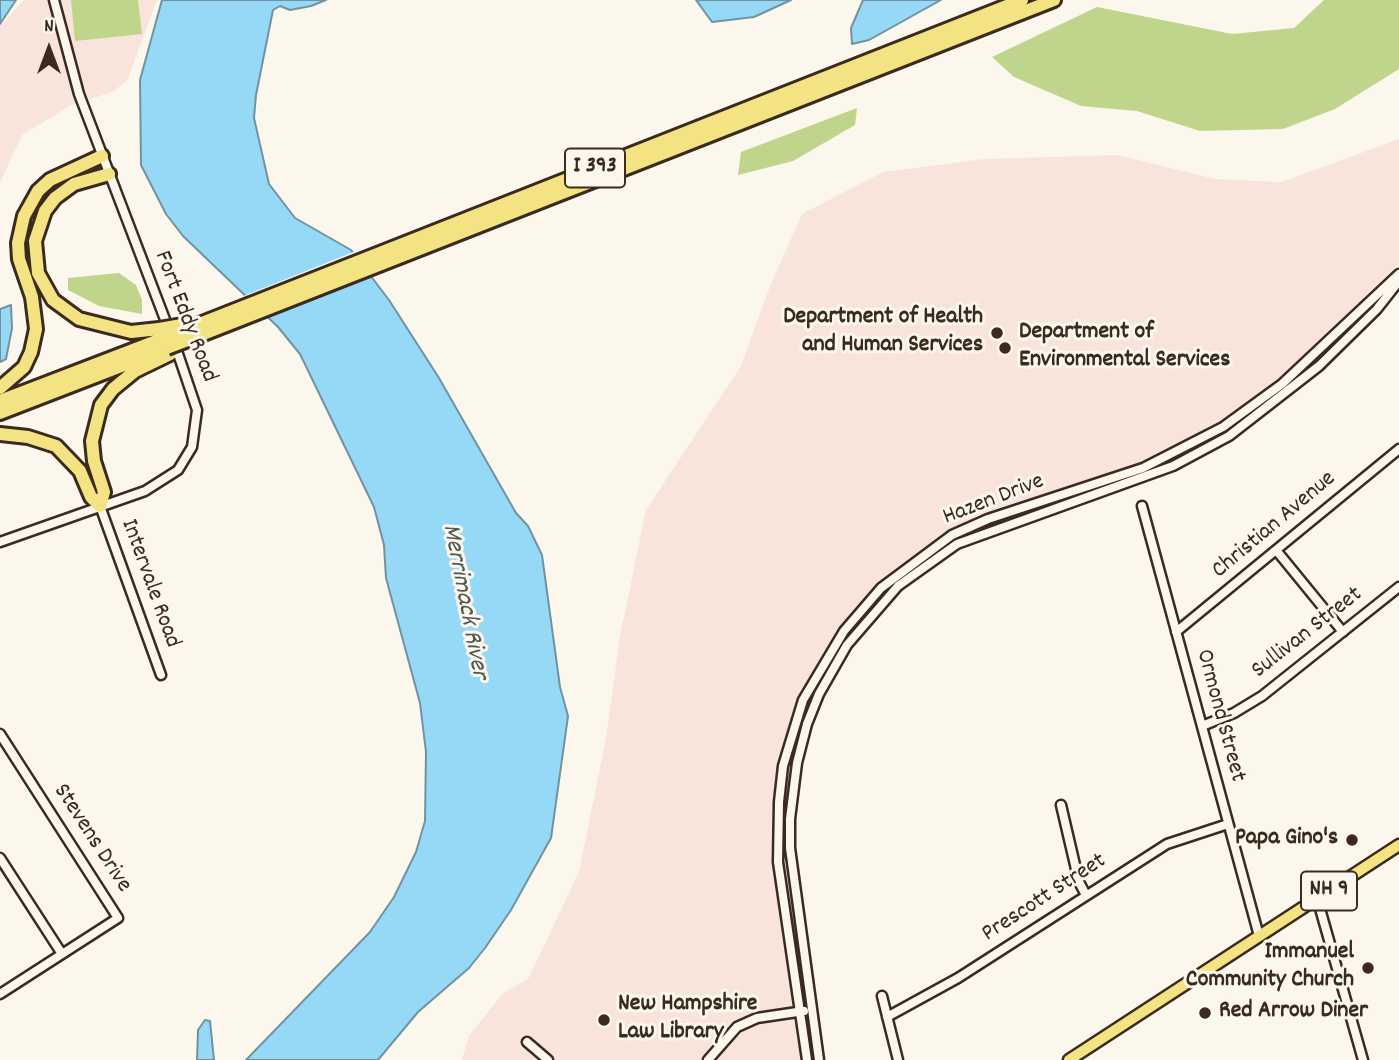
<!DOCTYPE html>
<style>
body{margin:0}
#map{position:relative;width:1399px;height:1060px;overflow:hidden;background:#fbf7ec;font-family:Dekko,sans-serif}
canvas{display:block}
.north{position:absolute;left:14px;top:14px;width:70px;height:70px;-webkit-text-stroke:5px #fbf7ec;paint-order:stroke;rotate:0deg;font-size:19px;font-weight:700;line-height:28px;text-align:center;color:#3b2a1e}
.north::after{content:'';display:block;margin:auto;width:24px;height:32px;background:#3b2a1e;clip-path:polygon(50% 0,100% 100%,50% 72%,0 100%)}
</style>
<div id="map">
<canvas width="1399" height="1060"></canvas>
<div class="north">N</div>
</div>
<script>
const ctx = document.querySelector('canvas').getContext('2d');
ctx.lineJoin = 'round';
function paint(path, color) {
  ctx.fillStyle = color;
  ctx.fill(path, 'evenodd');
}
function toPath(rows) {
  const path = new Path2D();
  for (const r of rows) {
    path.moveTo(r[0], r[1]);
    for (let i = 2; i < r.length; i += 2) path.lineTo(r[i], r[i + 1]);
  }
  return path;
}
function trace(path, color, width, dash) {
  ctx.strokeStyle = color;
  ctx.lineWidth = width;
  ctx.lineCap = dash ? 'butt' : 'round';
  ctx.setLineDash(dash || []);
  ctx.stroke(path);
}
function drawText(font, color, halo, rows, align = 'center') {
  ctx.font = font + ' Dekko,sans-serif';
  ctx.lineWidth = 6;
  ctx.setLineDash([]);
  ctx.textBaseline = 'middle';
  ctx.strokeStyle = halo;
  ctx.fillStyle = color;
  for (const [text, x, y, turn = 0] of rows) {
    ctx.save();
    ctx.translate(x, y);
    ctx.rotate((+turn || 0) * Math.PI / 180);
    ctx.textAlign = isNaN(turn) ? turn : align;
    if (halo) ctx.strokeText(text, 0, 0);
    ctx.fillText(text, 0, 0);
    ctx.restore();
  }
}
paint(toPath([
 [24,0,157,0,127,81,112,92,70,106,22,135,0,183,0,26],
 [1399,139,1399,265,1279,382,1236,414,1208,427,1197,438,1143,464,964,524,891,573,853,611,831,641,792,716,778,766,772,809,774,869,801,1060,462,1060,469,1036,503,993,528,979,579,872,606,738,620,636,646,510,741,366,770,286,802,214,883,172,984,159,1117,155,1215,179,1282,182]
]), '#f9e4dc');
paint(toPath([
 [71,0,138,0,142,34,75,41],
 [1324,0,1399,0,1399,69,1335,109,1283,129,1200,131,1137,111,1081,106,1014,77,992,57,1097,7,1232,34,1294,28],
 [857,108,855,125,793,161,738,175,741,152],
 [119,273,136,285,142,300,142,314,99,306,68,290,68,278]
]), '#bed58b');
const water = toPath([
 [0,0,16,0,0,24,0,0],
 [162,0,326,0,311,6,290,10,280,6,273,10,256,95,254,118,269,184,295,218,351,250,389,300,439,378,516,513,528,526,542,555,560,687,568,716,551,838,511,910,485,948,469,968,418,1012,378,1060,246,1060,370,932,394,897,416,852,425,821,426,752,420,703,386,578,384,545,374,507,300,354,278,327,183,236,166,214,141,165,140,80,162,0],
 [696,0,791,0,754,17,712,22,696,0],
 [863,0,941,0,869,40,852,44,851,28,863,0],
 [11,305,12,328,6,359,0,362,0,309,11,305],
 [205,1020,210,1021,214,1060,197,1060,198,1030,205,1020]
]);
paint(water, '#95d9f7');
trace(water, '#7193a0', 2);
paint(toPath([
 [356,251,375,275,264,319,241,297]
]), '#fbf7ec');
const minor = toPath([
 [54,0,79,94,169,330],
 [100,506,161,675],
 [1142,506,1259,936],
 [0,542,145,491,178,470,192,447,197,410,174,342],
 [1276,550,1343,632],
 [1176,632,1399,449],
 [1202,726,1234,713,1262,696,1399,587],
 [0,734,118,918,0,994],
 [1061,805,1079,882,1086,895],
 [0,858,62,954],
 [1317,898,1363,1060],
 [882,996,898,1060],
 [887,1017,958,978,1167,844,1228,824],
 [527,1042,548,1060],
 [708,1060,737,1027,757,1018,804,1011],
 [807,1060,778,862,779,802,783,766,803,700,844,631,881,588,952,535,988,519,1143,468,1223,427,1282,384,1399,274],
 [819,1060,790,848,790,819,797,763,807,724,819,694,847,645,898,586,957,544,1173,466,1229,436,1319,366,1377,309,1399,281]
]);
const major = toPath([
 [1069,1060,1399,845]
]);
const highway = toPath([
 [109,174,74,184,55,198,45,211,35,241,38,273,53,300,79,319,131,332,159,329],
 [184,330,1022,0],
 [188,340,1054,0],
 [0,388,24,367,31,352,36,329,32,297,19,259,18,243,24,216,38,191,50,180,102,156],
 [0,401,164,338],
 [0,413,163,350],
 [0,434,28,437,56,446,80,471,91,497,100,506,104,492,94,461,92,441,101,405,113,389,135,371,170,354]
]);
trace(minor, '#3b2a1e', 13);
trace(major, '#3b2a1e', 15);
trace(highway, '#3b2a1e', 18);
trace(minor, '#fbf7ec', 8);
trace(major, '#f4e382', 10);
trace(highway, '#f4e382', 12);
const highwayBridge = toPath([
 [159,329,182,325],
 [164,338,183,330],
 [167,348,188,340]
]);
trace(highwayBridge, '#3b2a1e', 18, []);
trace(highwayBridge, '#f4e382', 12);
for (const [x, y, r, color] of [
 [997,333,7,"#3b2a1e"],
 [1005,348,7,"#3b2a1e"],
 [1352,840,7,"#3b2a1e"],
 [1368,968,7,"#3b2a1e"],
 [1205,1013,7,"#3b2a1e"],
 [604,1020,7,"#3b2a1e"]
]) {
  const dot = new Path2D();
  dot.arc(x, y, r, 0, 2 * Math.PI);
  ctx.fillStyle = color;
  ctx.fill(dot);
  trace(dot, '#fbf7ec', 2.5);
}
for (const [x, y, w] of [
 [595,168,60],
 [1329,891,56]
]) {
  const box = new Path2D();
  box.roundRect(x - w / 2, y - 19.5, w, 39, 5);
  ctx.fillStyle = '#fbf7ec';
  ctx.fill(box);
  trace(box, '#3b2a1e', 2);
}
drawText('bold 23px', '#3b2a1e', null, [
 ["I 393",595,168],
 ["NH 9",1329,891]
]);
drawText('24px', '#3b2a1e', '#fbf7ec', [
 ["Fort Eddy Road",184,317,69],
 ["Hazen Drive",994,501,-21],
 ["Christian Avenue",1275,526,-40],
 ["Intervale Road",149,584,70],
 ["Sullivan Street",1308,634,-38],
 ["Ormond Street",1219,716,75],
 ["Stevens Drive",91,839,57],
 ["Prescott Street",1045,899,-33]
]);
drawText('bold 24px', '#3b2a1e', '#fbf7ec', [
 ["Department of Health",983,319],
 ["and Human Services",983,347],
 ["Department of",1019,334,"left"],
 ["Environmental Services",1019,362,"left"],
 ["Papa Gino's",1338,840],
 ["Immanuel",1354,954],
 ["Community Church",1354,982],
 ["New Hampshire",618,1006,"left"],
 ["Law Library",618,1034,"left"],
 ["Red Arrow Diner",1219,1013,"left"]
], 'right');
drawText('italic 26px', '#525654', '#fbf7ec', [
 ["Merrimack River",463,602,79]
]);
</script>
